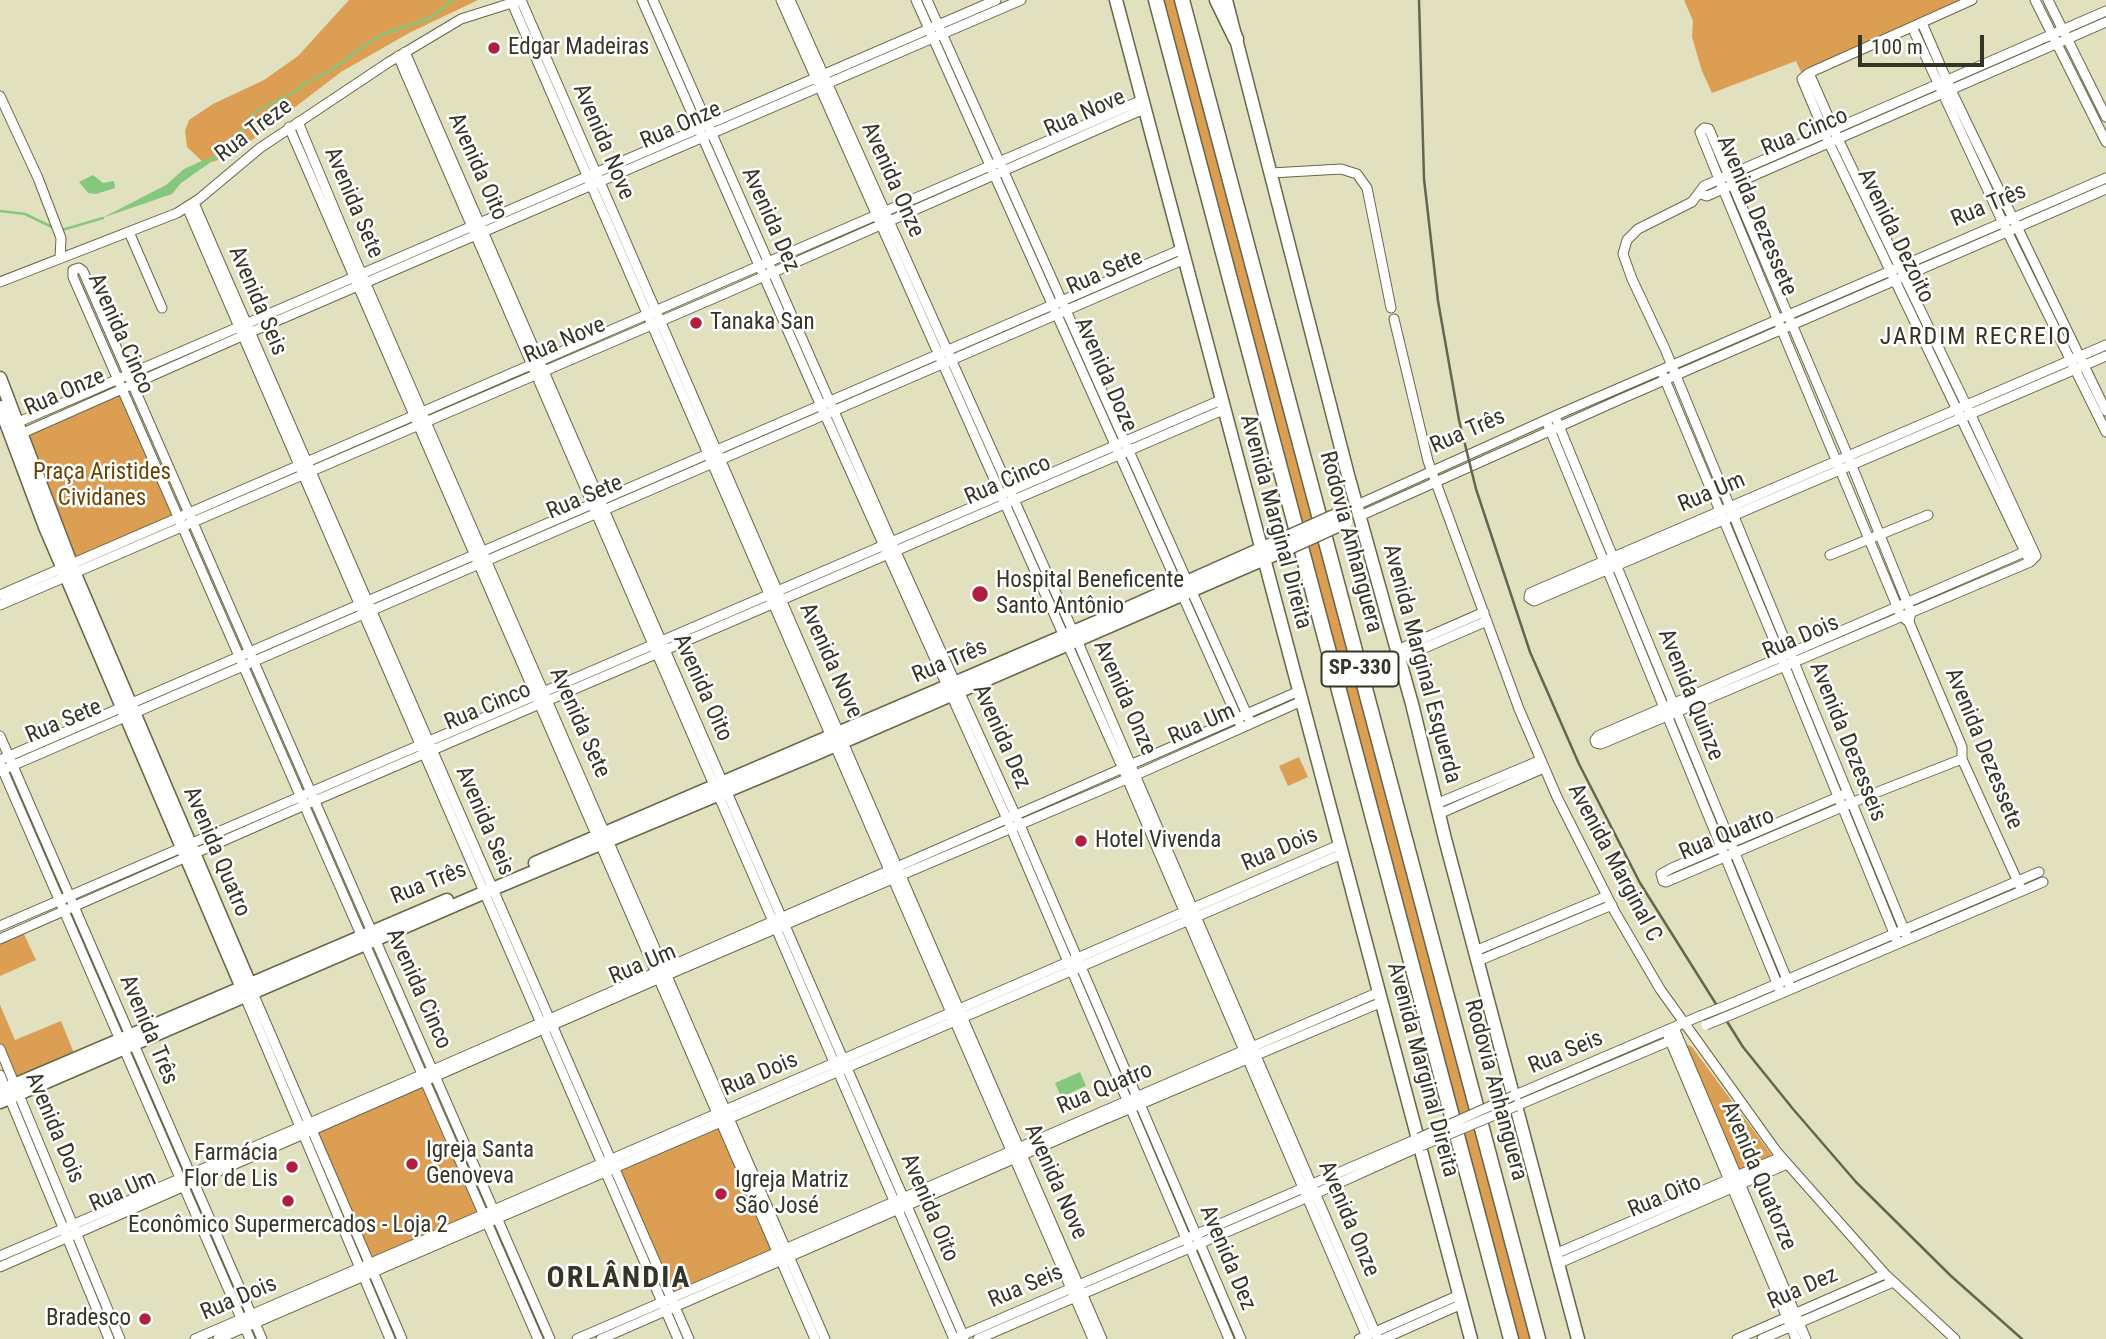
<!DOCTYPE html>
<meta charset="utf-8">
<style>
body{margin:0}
#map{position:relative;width:2106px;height:1339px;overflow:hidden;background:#e2e1bf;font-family:"Roboto Condensed",sans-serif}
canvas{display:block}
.scale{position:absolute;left:1858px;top:35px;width:126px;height:32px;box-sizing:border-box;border:4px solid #353527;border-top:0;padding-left:9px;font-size:21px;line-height:24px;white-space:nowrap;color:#353527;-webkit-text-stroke:5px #fff;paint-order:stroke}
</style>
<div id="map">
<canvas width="2106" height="1339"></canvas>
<div class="scale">100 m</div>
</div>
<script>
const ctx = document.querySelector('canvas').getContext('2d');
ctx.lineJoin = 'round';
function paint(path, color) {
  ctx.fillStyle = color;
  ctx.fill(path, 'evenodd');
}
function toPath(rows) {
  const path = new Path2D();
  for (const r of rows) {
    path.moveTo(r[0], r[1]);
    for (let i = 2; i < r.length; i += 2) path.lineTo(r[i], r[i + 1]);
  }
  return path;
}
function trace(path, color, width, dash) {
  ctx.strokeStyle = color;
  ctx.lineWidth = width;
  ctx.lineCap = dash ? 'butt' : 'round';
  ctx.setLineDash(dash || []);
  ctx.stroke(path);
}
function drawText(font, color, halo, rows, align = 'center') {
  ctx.font = font + ' "Roboto Condensed",sans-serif';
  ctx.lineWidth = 5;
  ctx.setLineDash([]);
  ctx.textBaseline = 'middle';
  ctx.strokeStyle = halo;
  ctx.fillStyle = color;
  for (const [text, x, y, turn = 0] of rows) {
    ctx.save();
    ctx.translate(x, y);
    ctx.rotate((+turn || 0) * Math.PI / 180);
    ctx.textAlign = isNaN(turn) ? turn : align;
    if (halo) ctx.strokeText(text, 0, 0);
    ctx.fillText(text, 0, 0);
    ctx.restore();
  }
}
paint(toPath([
 [349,0,478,0,409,33,341,72,231,156,205,164,187,147,185,131,189,120,213,104,264,80,298,56],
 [1161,0,1177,0,1533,1339,1517,1339],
 [1684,0,1972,0,1803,76,1796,61,1712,93,1702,71,1692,37,1693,21],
 [123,388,179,519,71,565,21,434],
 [1299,757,1308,777,1288,786,1279,766],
 [22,930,36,960,0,976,0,939],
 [0,1005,15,1040,61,1021,76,1058,14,1085,0,1049],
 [1689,1045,1692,1047,1773,1157,1738,1172,1686,1046],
 [426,1082,484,1214,370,1263,313,1130],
 [721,1122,777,1251,671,1298,615,1168]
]), '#dc9e53');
paint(toPath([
 [236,139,218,157,181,183,172,194,102,218,166,185,184,169,217,154],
 [93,175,103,183,114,181,115,188,96,194,88,193,79,182],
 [1080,1072,1086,1086,1061,1097,1055,1083]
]), '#85c77d');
trace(toPath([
 [235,141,254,113,260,109,295,92,302,85,331,70,371,41,386,33,430,18,453,0],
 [0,211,25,214,56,229],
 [62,230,103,218]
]), '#85c77d', 2.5);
const minor = toPath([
 [642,0,821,406,1007,819,1229,1339],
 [653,0,896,552,1020,825,1241,1339],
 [781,0,1123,769,1368,1339],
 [790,0,1077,640,1378,1339],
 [916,0,1240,724],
 [927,0,1249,719],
 [1972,0,1809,73,1802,79,1829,143,2030,562],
 [2035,0,2106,142],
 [2048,0,2106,117],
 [512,3,1093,1339],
 [1922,23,1951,90,2106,411],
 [1912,27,2003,223,2106,432],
 [405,52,964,1337],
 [398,56,954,1339,1419,1138],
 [0,96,38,178,61,238,60,258],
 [298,122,356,261,825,1339],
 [289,127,815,1339],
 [1271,173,1341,169,1357,174,1367,188,1391,308],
 [1700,194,1707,196,1723,189,2106,22],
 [194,203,689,1339],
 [187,207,678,1339],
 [129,232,162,308],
 [0,282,177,213,199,199,260,148,389,62,461,19,521,0,1102,1339],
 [1394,319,1428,461,1519,709,1557,797,1615,912,1660,989,1777,1152,1885,1274,1955,1339],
 [2106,345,1530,593,1529,598,1534,601,2106,356],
 [1663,375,1781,657,1898,943],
 [1557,421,1791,989],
 [14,424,996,0],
 [1548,425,1781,993],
 [16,436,242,336,1021,0],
 [1357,505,1559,414,2106,178],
 [1360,516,1621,399,2106,189],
 [1830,555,1928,515],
 [0,595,1142,100],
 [0,605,726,293,1144,109],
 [1909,622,1911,612,1848,456,1709,129,1704,128,1700,132,1723,189,1901,616,1909,622,1962,747,1962,759,2022,891],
 [1397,650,1484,612],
 [1399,659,1487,621],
 [0,736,262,1339],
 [1595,740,1596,743,1601,744,2030,562,2036,556,1971,415,1838,139,1809,73],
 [1595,740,1598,736,2029,550],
 [0,760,1182,249],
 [1,766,250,1339],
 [0,771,1185,259],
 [1843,795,1672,868,1661,874,1663,881,1666,882,1875,793,1962,759],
 [1436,804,1541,760],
 [1439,814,1544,768],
 [0,926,1221,400],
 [0,939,305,805,1223,410],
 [1908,939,1665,349,1632,279,1623,254,1627,240,1638,229,1692,202,1704,186,2106,11],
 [1475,951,1607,896],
 [1478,961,1612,905],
 [253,993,402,1339],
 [245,997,390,1339],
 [1730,1004,2039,872],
 [1735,1013,2043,882],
 [1674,1028,1806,1339],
 [1666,1031,1796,1339],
 [0,1049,120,1339],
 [0,1075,109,1339],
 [1513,1096,1700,1016],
 [1516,1106,1672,1040],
 [1555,1254,1781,1157],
 [0,1256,433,1070,1299,691],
 [1557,1264,1787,1164],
 [0,1267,658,979,1136,775,1302,701],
 [195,1339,1339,845],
 [218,1339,1342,854],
 [538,1339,73,277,73,270,75,269,79,268,83,271,550,1339],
 [577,1339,1379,992],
 [601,1339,1096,1123,1382,1002],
 [978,1339,1308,1197,1421,1146],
 [1359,1339,1459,1295],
 [1383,1339,1462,1304],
 [1737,1339,1885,1274],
 [1762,1339,1893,1282]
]);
const major = toPath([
 [1116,0,1471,1339],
 [1226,0,1348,475,1412,704,1445,839,1578,1339],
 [0,378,75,574,252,989],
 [0,407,45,527,245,995],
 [535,863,1101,620,1274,543],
 [0,1091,447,900],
 [0,1102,483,893,813,755,1278,553]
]);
const highway = toPath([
 [1156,0,1511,1339],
 [1182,0,1538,1339],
 [1217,0,1236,39]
]);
trace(minor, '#686649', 11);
trace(major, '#686649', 15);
trace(highway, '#686649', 17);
trace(minor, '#fff', 9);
trace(major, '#fff', 12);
trace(highway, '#fff', 14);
trace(toPath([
 [1419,0,1424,179,1438,301,1459,420,1476,489,1530,652,1579,764,1640,883,1743,1047,1793,1109,1856,1182,1951,1276,2022,1339]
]), '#656551', 2.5);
const minorBridge = toPath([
 [1700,1016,1730,1004],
 [1706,1025,1735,1013],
 [1419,1138,1513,1096],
 [1421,1146,1516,1106]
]);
const majorBridge = toPath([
 [1274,543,1343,512],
 [1278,553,1346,522]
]);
trace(minorBridge, '#686649', 11, []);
trace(majorBridge, '#686649', 15, []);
trace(minorBridge, '#fff', 9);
trace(majorBridge, '#fff', 12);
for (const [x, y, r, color] of [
 [494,48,7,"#b11e3f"],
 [696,323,7,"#b11e3f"],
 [980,594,9,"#b11e3f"],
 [1081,841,7,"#b11e3f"],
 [412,1164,7,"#b11e3f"],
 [292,1167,7,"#b11e3f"],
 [721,1194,7,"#b11e3f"],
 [288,1201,7,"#b11e3f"],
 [145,1319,7,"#b11e3f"]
]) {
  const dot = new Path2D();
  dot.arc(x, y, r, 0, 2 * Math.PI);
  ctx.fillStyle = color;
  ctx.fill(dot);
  trace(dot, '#fff', 2.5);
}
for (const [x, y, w] of [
 [1360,669,77]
]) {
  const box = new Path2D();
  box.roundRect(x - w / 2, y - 17.5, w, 35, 5);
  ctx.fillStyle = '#fff';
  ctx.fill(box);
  trace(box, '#353527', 2);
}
drawText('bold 21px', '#353527', null, [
 ["SP-330",1360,669]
]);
drawText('23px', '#353527', '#fff', [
 ["Edgar Madeiras",508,48],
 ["Tanaka San",710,323],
 ["Hospital Beneficente",996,581],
 ["Santo Antônio",996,607],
 ["Hotel Vivenda",1095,841],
 ["Igreja Santa",426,1151],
 ["Genoveva",426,1177],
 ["Farmácia",278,1154,"right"],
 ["Flor de Lis",278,1180,"right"],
 ["Igreja Matriz",735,1181],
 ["São José",735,1207],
 ["Econômico Supermercados - Loja 2",288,1226,"center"],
 ["Bradesco",131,1319,"right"]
], 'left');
drawText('23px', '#353527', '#fff', [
 ["Rua Nove",1085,114,-24],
 ["Rua Onze",681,126,-24],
 ["Rua Treze",254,131,-37],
 ["Rua Cinco",1805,133,-23],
 ["Avenida Nove",603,142,67],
 ["Avenida Oito",477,167,66],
 ["Avenida Onze",892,180,66],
 ["Avenida Sete",353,203,67],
 ["Rua Três",1989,206,-23],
 ["Avenida Dezessete",1756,216,67],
 ["Avenida Dez",770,220,66],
 ["Avenida Dezoito",1895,236,64],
 ["Rua Sete",1105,273,-24],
 ["Avenida Seis",257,301,67],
 ["Avenida Cinco",120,334,66],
 ["Rua Nove",565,341,-23],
 ["Avenida Doze",1105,375,66],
 ["Rua Onze",65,393,-24],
 ["Rua Três",1468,432,-24],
 ["Rua Cinco",1008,481,-24],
 ["Rua Um",1712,493,-23],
 ["Rua Sete",585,498,-23],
 ["Avenida Marginal Direita",1275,522,75],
 ["Rodovia Anhanguera",1350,542,75],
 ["Rua Dois",1801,638,-23],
 ["Avenida Nove",830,661,66],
 ["Rua Três",950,662,-23],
 ["Avenida Marginal Esquerda",1421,664,75],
 ["Avenida Oito",702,688,66],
 ["Avenida Quinze",1690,695,68],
 ["Avenida Onze",1124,698,66],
 ["Rua Cinco",488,707,-23],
 ["Rua Sete",64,722,-23],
 ["Avenida Sete",579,723,66],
 ["Rua Um",1202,725,-24],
 ["Avenida Dez",1001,737,66],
 ["Avenida Dezesseis",1847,742,68],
 ["Avenida Dezessete",1983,749,68],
 ["Avenida Seis",484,821,67],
 ["Rua Quatro",1727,835,-23],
 ["Rua Dois",1280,850,-23],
 ["Avenida Quatro",216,852,67],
 ["Avenida Marginal C",1614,863,62],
 ["Rua Três",429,884,-22],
 ["Rua Um",643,965,-23],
 ["Avenida Cinco",418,989,66],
 ["Avenida Três",148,1030,67],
 ["Rua Seis",1566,1053,-23],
 ["Avenida Marginal Direita",1422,1070,75],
 ["Rua Dois",760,1075,-23],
 ["Rua Quatro",1105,1089,-23],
 ["Rodovia Anhanguera",1495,1090,75],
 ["Avenida Dois",54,1128,67],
 ["Avenida Quatorze",1758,1176,67],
 ["Avenida Nove",1055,1182,66],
 ["Rua Um",123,1192,-24],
 ["Rua Oito",1665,1197,-23],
 ["Avenida Oito",929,1208,67],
 ["Avenida Onze",1348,1219,67],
 ["Avenida Dez",1227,1258,67],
 ["Rua Seis",1026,1287,-23],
 ["Rua Dez",1803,1289,-24],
 ["Rua Dois",239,1299,-23]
]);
drawText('23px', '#6b4100', '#fff', [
 ["Praça Aristides",102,473],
 ["Cividanes",102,499]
]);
ctx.letterSpacing = '2px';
drawText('24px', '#353527', '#fff', [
 ["JARDIM RECREIO",1976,338]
]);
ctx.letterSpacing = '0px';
ctx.letterSpacing = '2px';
drawText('bold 30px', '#353527', '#fff', [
 ["ORLÂNDIA",619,1279]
]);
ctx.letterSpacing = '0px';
</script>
